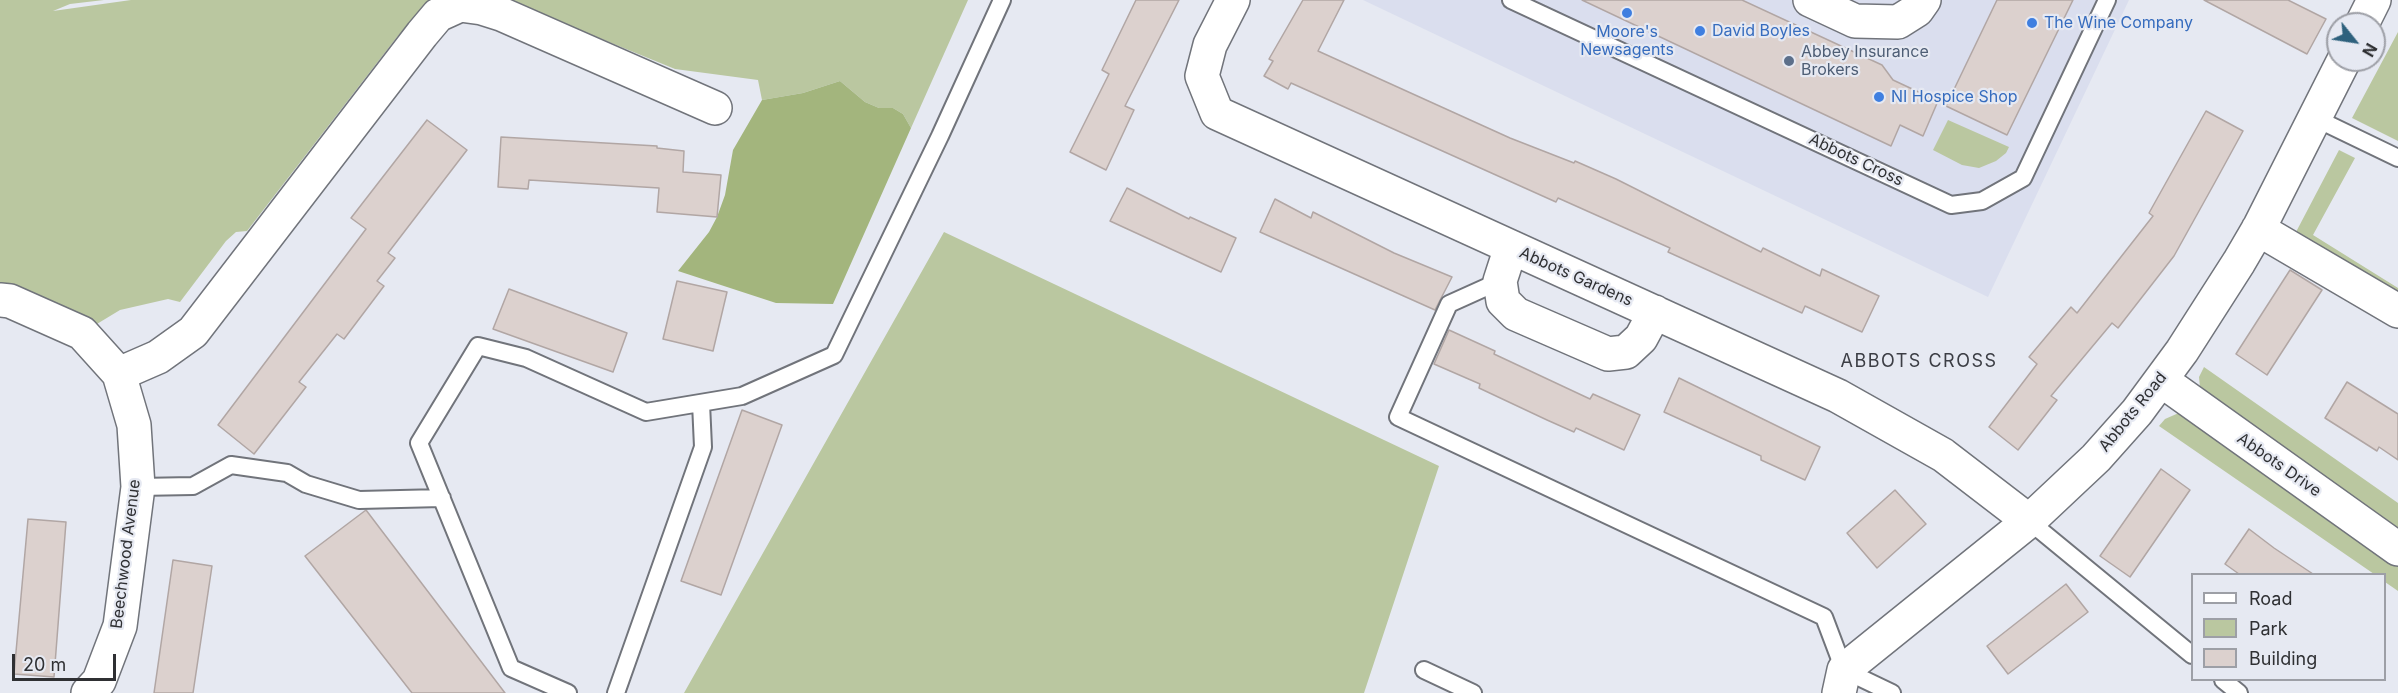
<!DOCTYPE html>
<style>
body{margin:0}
#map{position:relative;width:2398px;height:693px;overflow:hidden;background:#e6e9f2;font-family:Inter,sans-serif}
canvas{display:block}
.legend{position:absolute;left:2191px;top:573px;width:195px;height:108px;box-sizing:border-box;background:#e6e9f2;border:2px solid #9d9fa6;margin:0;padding:8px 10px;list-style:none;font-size:18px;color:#2f3033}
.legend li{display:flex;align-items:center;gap:12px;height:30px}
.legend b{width:30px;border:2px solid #9d9fa6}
.north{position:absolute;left:2326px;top:12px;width:60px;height:60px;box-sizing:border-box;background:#e6e9f2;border:2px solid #9d9fa6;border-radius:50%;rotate:120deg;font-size:16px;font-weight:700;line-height:24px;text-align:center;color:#2f3033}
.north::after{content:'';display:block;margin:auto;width:21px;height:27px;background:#2e617d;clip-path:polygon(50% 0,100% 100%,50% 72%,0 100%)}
.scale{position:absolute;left:12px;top:654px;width:104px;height:27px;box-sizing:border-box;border:3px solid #2f3033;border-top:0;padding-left:8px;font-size:18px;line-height:21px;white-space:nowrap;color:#2f3033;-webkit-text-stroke:4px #e6e9f2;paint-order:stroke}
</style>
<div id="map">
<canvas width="2398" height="693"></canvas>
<ul class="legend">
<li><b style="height:8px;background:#fff"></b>Road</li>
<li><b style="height:16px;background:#bac7a0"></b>Park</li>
<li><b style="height:16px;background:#dcd1ce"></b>Building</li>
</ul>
<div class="north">N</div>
<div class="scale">20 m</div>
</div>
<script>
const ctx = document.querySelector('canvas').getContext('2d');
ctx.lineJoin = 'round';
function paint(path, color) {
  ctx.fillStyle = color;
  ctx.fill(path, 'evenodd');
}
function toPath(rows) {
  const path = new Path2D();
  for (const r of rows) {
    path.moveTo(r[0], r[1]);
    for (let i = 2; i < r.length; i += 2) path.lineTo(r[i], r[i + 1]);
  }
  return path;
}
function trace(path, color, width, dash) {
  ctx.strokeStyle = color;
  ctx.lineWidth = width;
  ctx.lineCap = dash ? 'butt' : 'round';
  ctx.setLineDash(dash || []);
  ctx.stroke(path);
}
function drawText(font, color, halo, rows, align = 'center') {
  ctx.font = font + ' Inter,sans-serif';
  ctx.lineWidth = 4.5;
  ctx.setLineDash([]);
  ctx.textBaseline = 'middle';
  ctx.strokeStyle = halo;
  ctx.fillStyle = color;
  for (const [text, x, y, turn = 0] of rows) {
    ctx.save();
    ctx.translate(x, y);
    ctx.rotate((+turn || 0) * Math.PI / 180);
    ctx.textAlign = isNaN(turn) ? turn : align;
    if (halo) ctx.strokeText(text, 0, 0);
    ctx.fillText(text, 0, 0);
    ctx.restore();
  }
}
paint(toPath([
 [1363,0,2129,0,1988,297]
]), '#dadeee');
paint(toPath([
 [0,0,104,0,70,4,53,11,131,0,432,0,397,37,247,231,236,232,226,241,180,302,168,299,120,310,82,333,0,288],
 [506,0,968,0,911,128,903,114,893,108,879,108,865,102,840,81,803,93,762,100,758,80,675,69],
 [2398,32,2398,141,2352,118],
 [1948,120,2009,147,2006,153,1996,161,1979,168,1962,165,1933,150],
 [2339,150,2355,158,2313,235,2398,288,2398,297,2296,232],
 [944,232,1439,466,1364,693,684,693],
 [2204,367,2398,503,2398,530,2200,388,2199,377],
 [2181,412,2398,561,2398,591,2385,582,2384,574,2374,574,2159,426,2165,419]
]), '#bac7a0');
paint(toPath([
 [840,81,865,102,879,108,893,108,903,114,911,128,833,304,776,303,678,271,709,232,717,217,725,195,733,150,762,100,803,93]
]), '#a3b57d');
const building = toPath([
 [1136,0,1179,0,1125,106,1134,110,1106,170,1070,152,1109,74,1102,70,1136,0],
 [1303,0,1344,0,1318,51,1510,138,1574,163,1575,161,1616,179,1761,252,1763,248,1820,276,1822,269,1879,296,1862,332,1805,306,1802,313,1668,252,1670,248,1643,236,1558,198,1556,202,1291,83,1288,89,1264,76,1273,61,1269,59,1303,0],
 [1582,0,1742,0,1882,65,1893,80,1938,101,1923,136,1900,125,1891,146,1582,0],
 [1997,0,2073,0,2007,135,1946,106,1997,0],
 [2204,0,2288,0,2326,19,2307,54,2204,0],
 [2206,111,2243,131,2214,184,2174,256,2118,328,2112,323,2051,396,2057,400,2018,450,1989,427,2037,364,2029,357,2071,307,2077,313,2153,216,2149,213,2206,111],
 [427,120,467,150,388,253,395,258,377,281,384,286,344,339,337,334,299,382,306,387,254,454,218,425,366,229,351,218,427,120],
 [501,137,657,146,657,148,684,151,683,172,721,175,717,217,657,212,659,188,529,180,528,189,498,187,501,137],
 [1127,188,1189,219,1190,217,1236,238,1221,272,1110,221,1127,188],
 [1275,199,1311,218,1313,212,1394,253,1452,277,1435,310,1260,232,1275,199],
 [2290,270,2322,290,2267,375,2236,354,2290,270],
 [677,281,727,292,713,351,663,339,677,281],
 [509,289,627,333,613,372,493,329,509,289],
 [1449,330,1495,351,1494,354,1590,399,1593,394,1640,415,1624,450,1576,428,1574,432,1547,420,1479,388,1480,384,1434,364,1449,330],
 [1679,378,1820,447,1805,480,1761,460,1761,456,1664,412,1679,378],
 [2347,382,2398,414,2398,460,2379,447,2377,451,2325,418,2347,382],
 [742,410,782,425,721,595,681,581,742,410],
 [2161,469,2190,490,2130,577,2100,556,2161,469],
 [1895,490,1926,524,1877,568,1847,533,1895,490],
 [366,510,505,693,412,693,305,556,366,510],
 [28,519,66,522,54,677,14,674,28,519],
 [2249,529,2274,548,2313,574,2239,574,2225,564,2249,529],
 [173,560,212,566,193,693,154,693,173,560],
 [2066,584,2088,612,2008,674,1987,646,2066,584]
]);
paint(building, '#dcd1ce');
trace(building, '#b1a6a4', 1.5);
const lane = toPath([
 [1511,0,1951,205,1982,201,2023,178,2107,0],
 [2315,118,2398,158],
 [1500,281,1449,304,1398,417,1824,617,1844,670,1892,693],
 [138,487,193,486,231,465,287,473,306,484,359,500,442,498],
 [2029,521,2192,655],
 [1424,670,1473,693],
 [2223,680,2239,693],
 [568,693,511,668,419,443,478,346,526,358,646,412,742,396,834,355,940,136,1002,0],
 [616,693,703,447,701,403]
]);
const street = toPath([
 [1233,0,1210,45,1202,76,1217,113,1838,396,1943,455,2029,521],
 [1810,0,1855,21,1898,22,1917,10,1924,0],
 [2362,24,2374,0],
 [2258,229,2398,311],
 [1511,247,1500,281,1503,301,1516,314,1608,354,1626,352,1641,338,1655,312],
 [0,300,10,301,82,333,119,374,134,425,138,487,120,626,99,681,88,693],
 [119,374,158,357,193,332,422,34,438,15,460,5,482,8,501,14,715,108],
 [2161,380,2398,549],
 [1839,693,1844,670,2029,521,2096,458,2137,412,2182,351,2239,262,2260,226,2344,60]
]);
trace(lane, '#71747b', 20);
trace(street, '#71747b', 36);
trace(lane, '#fff', 16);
trace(street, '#fff', 33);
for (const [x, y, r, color] of [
 [1627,13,6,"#3f7fe0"],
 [2032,23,6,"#3f7fe0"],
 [1700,31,6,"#3f7fe0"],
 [1789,61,6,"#5c6f8a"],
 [1879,97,6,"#3f7fe0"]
]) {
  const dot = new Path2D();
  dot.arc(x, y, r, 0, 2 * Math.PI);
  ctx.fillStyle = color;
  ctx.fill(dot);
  trace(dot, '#e6e9f2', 2);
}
drawText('16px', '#366cbe', '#e6e9f2', [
 ["The Wine Company",2044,23],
 ["David Boyles",1712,31],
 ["Moore's",1627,32,"center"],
 ["Newsagents",1627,50,"center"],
 ["NI Hospice Shop",1891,97]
], 'left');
drawText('16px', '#4e5e75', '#e6e9f2', [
 ["Abbey Insurance",1801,52],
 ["Brokers",1801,70]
], 'left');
drawText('16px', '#2f3033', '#e6e9f2', [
 ["Abbots Cross",1856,160,25],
 ["Abbots Gardens",1576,277,24],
 ["Abbots Road",2133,412,-51],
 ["Abbots Drive",2279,465,35],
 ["Beechwood Avenue",126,554,-83]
]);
ctx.letterSpacing = '1.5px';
drawText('18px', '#3c3e45', '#e6e9f2', [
 ["ABBOTS CROSS",1919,362]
]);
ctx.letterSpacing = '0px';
</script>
